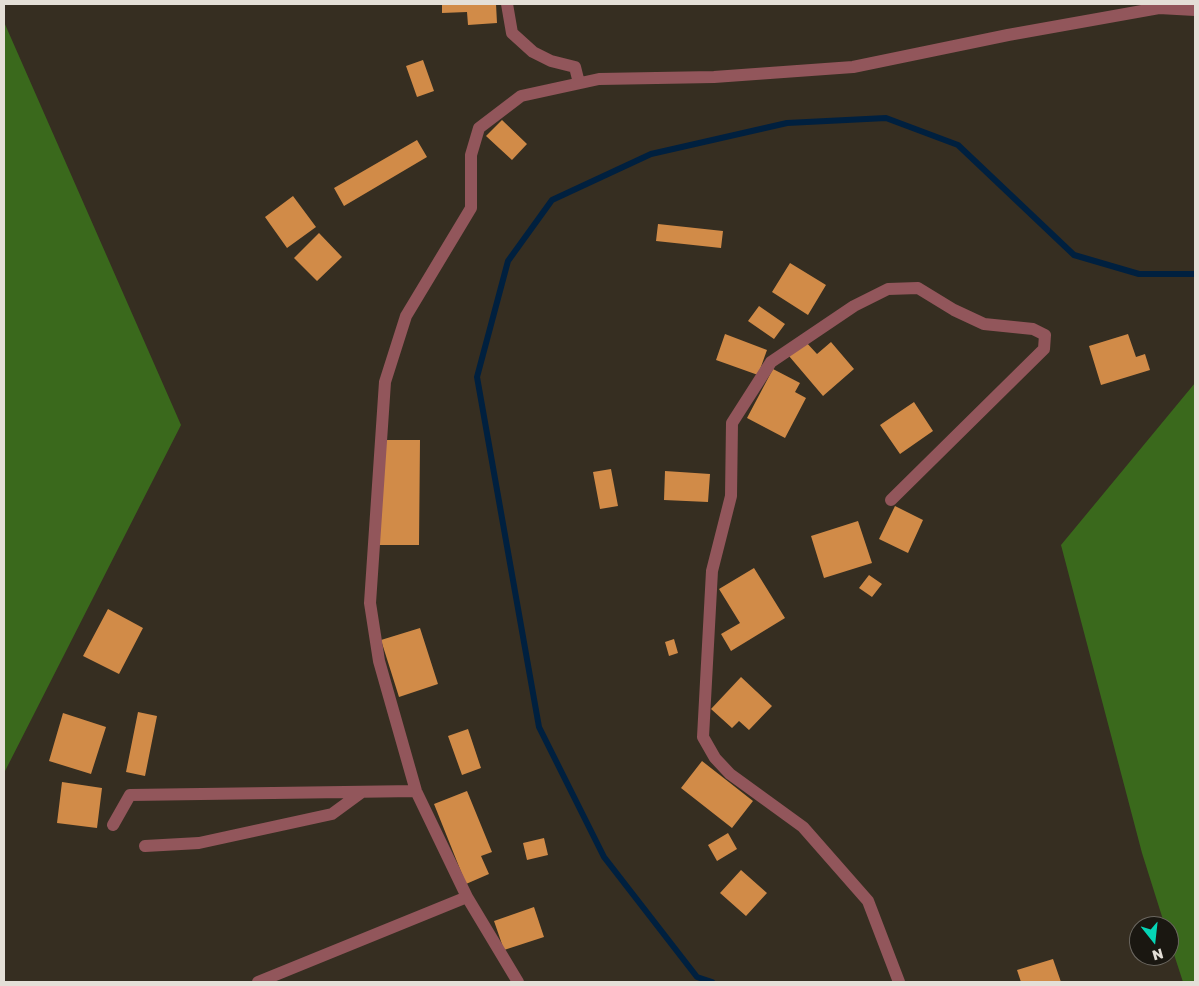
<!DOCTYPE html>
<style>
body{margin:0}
#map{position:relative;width:1199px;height:986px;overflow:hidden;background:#362e21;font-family:"Golos Text",sans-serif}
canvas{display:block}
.frame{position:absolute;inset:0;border:5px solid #e4dfd7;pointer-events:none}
.north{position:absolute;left:1129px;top:916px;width:50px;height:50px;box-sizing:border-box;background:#1a1711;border:1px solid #6b6760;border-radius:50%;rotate:164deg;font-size:14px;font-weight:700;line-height:20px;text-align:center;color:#e4dfd7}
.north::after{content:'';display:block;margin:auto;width:18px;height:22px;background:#05d5b6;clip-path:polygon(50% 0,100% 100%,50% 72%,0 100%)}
</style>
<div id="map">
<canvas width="1199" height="986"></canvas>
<div class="frame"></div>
<div class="north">N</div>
</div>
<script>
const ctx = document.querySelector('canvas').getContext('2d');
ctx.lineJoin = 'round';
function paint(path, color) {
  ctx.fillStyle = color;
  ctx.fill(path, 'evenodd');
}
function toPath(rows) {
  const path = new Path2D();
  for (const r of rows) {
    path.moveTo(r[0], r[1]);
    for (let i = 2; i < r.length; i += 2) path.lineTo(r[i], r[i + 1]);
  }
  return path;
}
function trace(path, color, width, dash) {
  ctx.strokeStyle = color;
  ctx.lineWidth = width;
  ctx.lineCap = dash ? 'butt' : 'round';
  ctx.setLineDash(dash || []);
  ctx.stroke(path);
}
paint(toPath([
 [4,22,181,425,4,773],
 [1195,383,1195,982,1183,982,1169,939,1169,926,1165,926,1142,853,1061,545]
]), '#3a691c');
trace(toPath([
 [712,982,697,977,604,857,539,727,477,377,508,261,552,200,651,154,787,123,886,118,958,145,1074,255,1139,274,1195,274]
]), '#00203f', 6);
paint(toPath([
 [442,4,496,4,497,23,468,25,467,12,442,13],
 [423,60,434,91,417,97,406,66],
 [502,120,527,144,512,160,486,136],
 [417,140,427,157,344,206,334,188],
 [293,196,316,227,287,248,265,217],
 [658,224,723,231,721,248,656,241],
 [319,233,342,257,317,281,294,258],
 [790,263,826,285,808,315,772,292],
 [759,306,785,324,774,339,748,321],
 [725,334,767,350,758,375,716,360],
 [1128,334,1136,357,1145,354,1150,370,1101,385,1089,346],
 [805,341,817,354,831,342,854,369,823,396,789,356],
 [773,369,800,383,795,392,806,398,785,438,747,418],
 [914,402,933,431,900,454,880,425],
 [382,440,420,440,419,545,375,545],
 [611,469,618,506,600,509,593,472],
 [665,471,710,474,708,502,664,500],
 [895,506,923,520,908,553,879,539],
 [858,521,872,563,824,578,811,536],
 [754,568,785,618,731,651,721,634,740,623,719,589],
 [869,575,882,584,872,597,859,588],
 [108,609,143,628,119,674,83,656],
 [420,628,438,684,399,697,381,640],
 [674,639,678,653,669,656,665,642],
 [741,677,772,706,749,730,739,721,732,728,711,709],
 [138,712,157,716,145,776,126,772],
 [63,713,106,727,91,774,49,761],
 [468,729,481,768,462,775,448,736],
 [702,761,753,801,732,828,681,788],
 [62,782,102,788,97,828,57,823],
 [467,791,492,852,481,856,489,874,466,884,434,804],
 [728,833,737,849,717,861,708,845],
 [544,838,548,855,527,860,523,843],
 [741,870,767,893,746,916,720,893],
 [534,907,544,937,504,950,494,921],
 [1053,959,1061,982,1021,982,1017,970]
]), '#d18b48');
trace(toPath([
 [507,4,512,33,533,52,551,61,575,67,579,83],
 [891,500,1044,349,1045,335,1033,329,984,324,954,310,918,288,888,289,854,306,771,362,732,423,731,496,712,571,703,737,715,758,730,774,803,827,868,901,899,982],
 [113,825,130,795,416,791],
 [145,846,199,843,332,814,362,792],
 [258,982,467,897],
 [518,982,467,897,416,791,379,661,370,603,385,382,406,316,471,208,471,155,479,128,521,96,599,79,714,77,853,67,1008,35,1159,8,1195,10]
]), '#92565b', 12);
</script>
